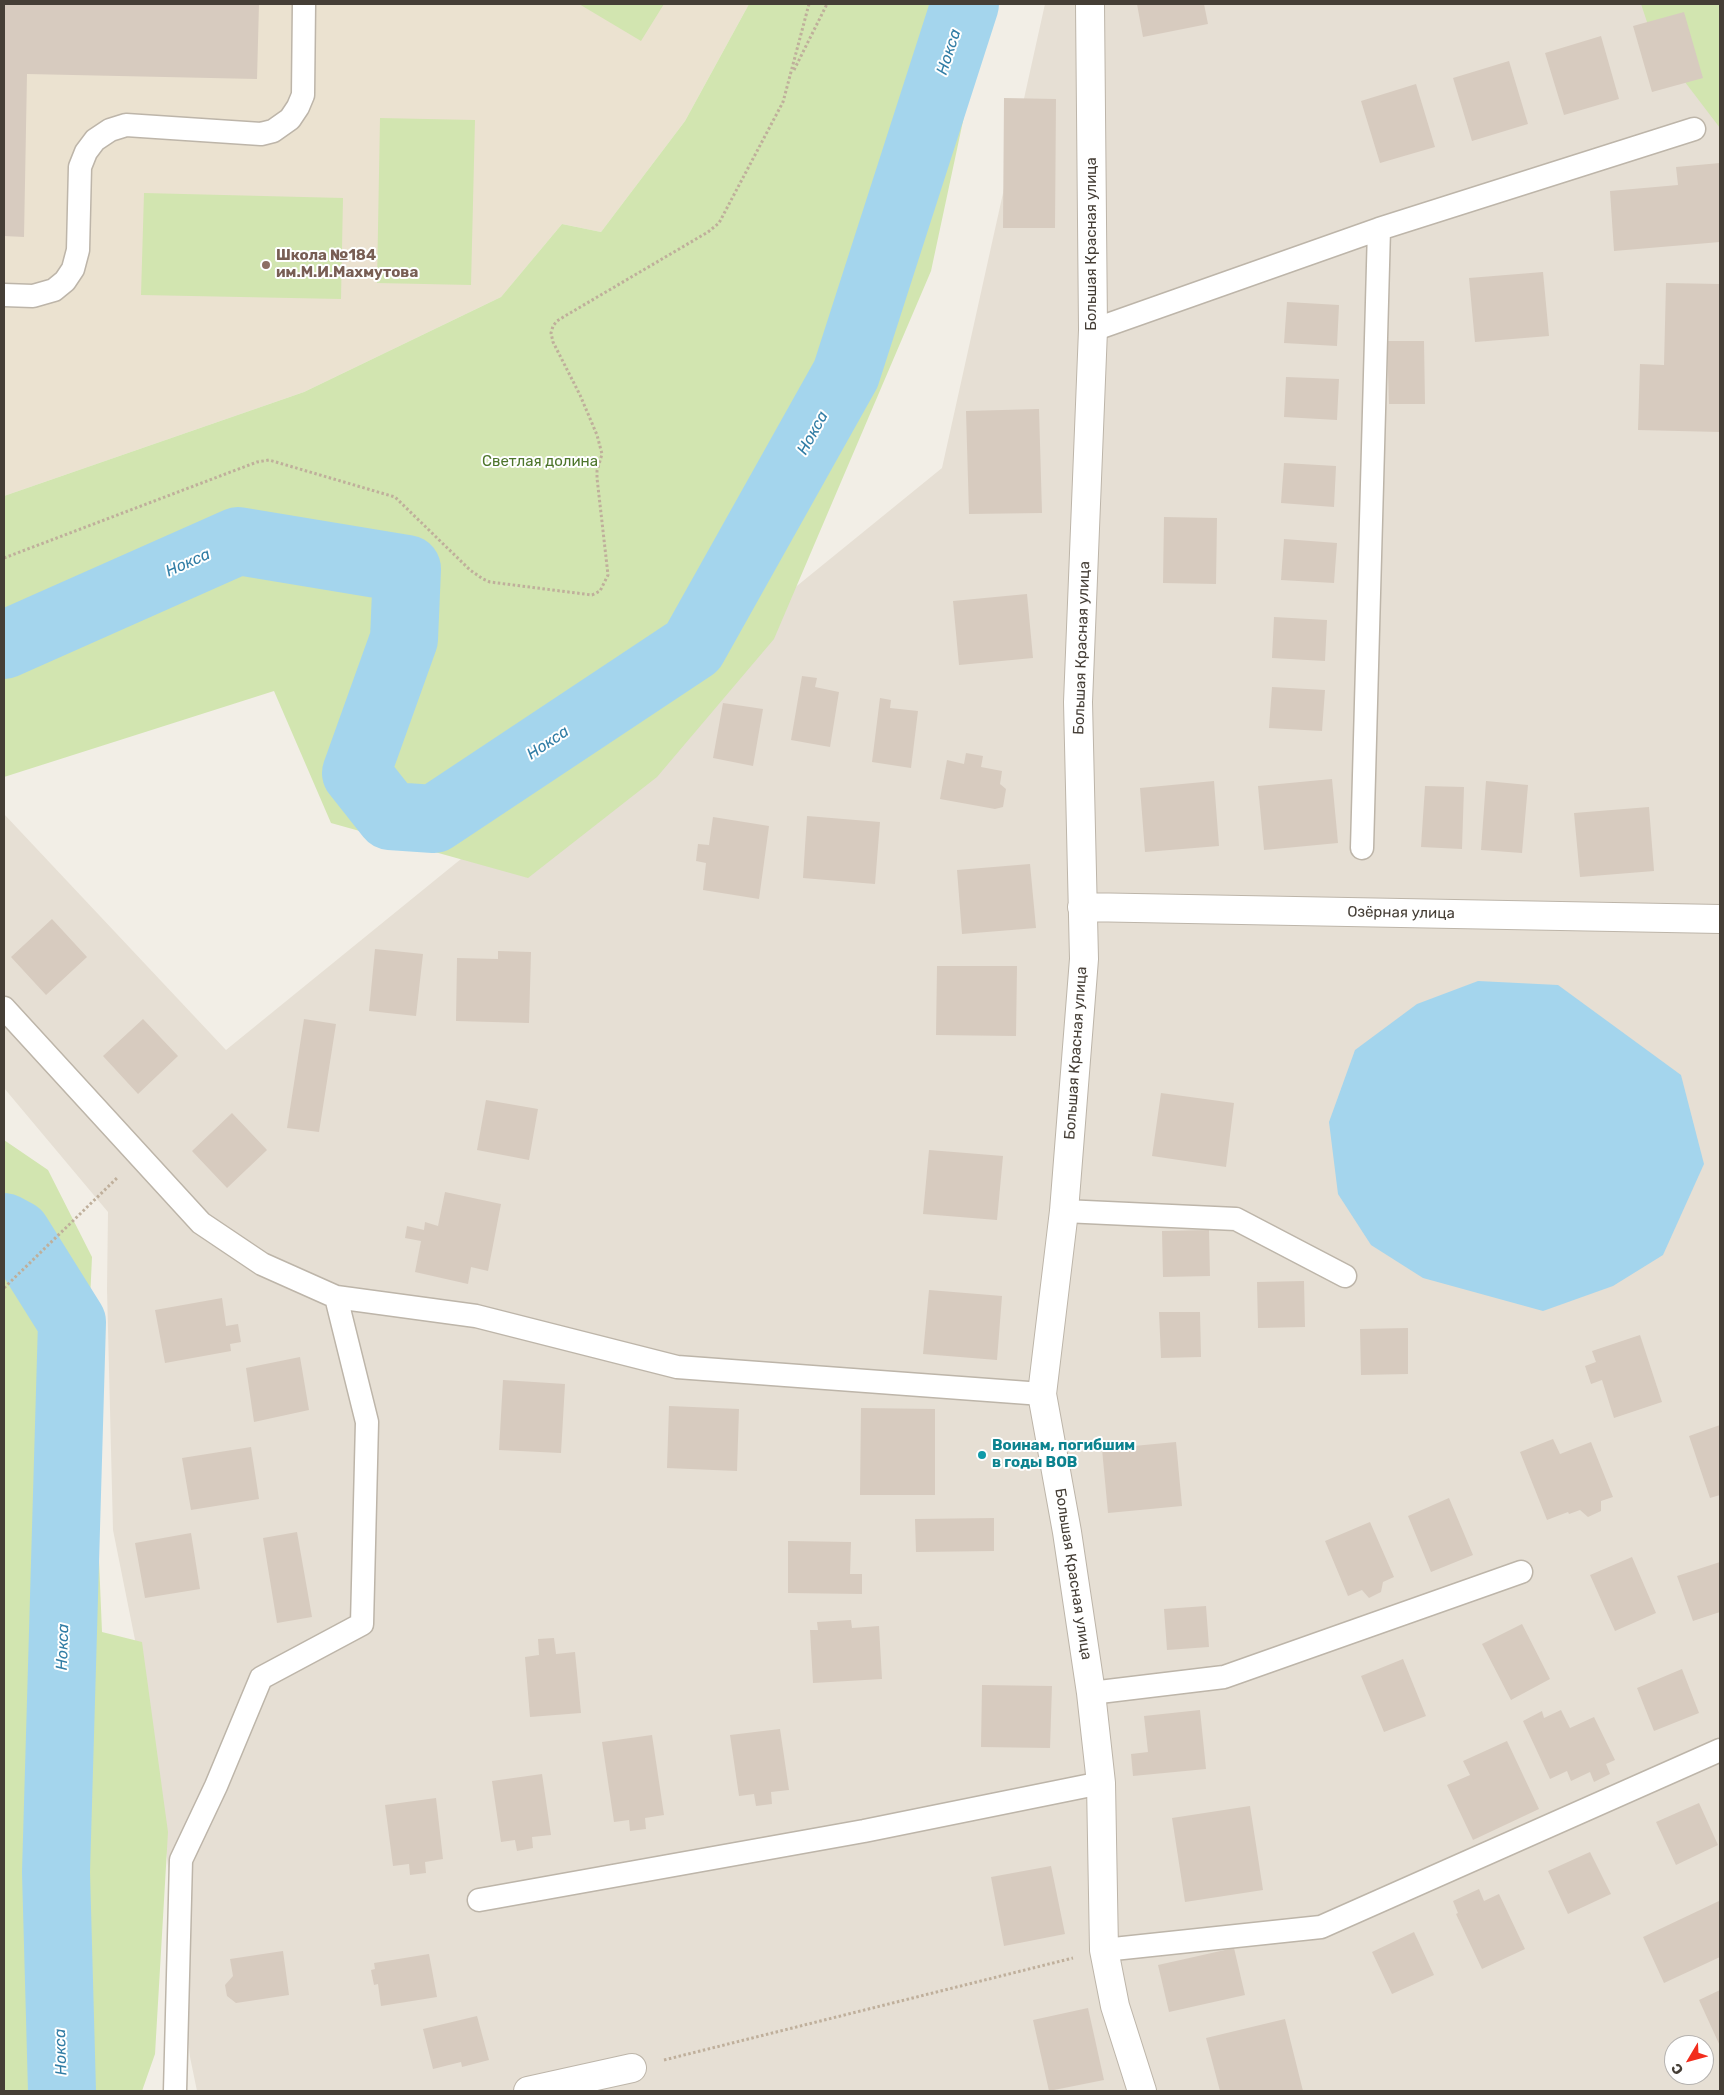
<!DOCTYPE html>
<meta charset="utf-8">
<style>
body{margin:0}
#map{position:relative;width:1724px;height:2095px;overflow:hidden;background:#f2eee6;font-family:Rubik,sans-serif}
canvas{display:block}
.frame{position:absolute;inset:0;border:5px solid #453e36;pointer-events:none}
.north{position:absolute;left:1664px;top:2035px;width:50px;height:50px;box-sizing:border-box;background:#fff;border:1px solid #b5b2af;border-radius:50%;rotate:233deg;font-size:14px;font-weight:700;line-height:20px;text-align:center;color:#453e36}
.north::after{content:'';display:block;margin:auto;width:18px;height:22px;background:#f22d1d;clip-path:polygon(50% 0,100% 100%,50% 72%,0 100%)}
</style>
<div id="map">
<canvas width="1724" height="2095"></canvas>
<div class="frame"></div>
<div class="north">С</div>
</div>
<script>
const ctx = document.querySelector('canvas').getContext('2d');
ctx.lineJoin = 'round';
function paint(path, color) {
  ctx.fillStyle = color;
  ctx.fill(path, 'evenodd');
}
function toPath(rows) {
  const path = new Path2D();
  for (const r of rows) {
    path.moveTo(r[0], r[1]);
    for (let i = 2; i < r.length; i += 2) path.lineTo(r[i], r[i + 1]);
  }
  return path;
}
function trace(path, color, width, dash) {
  ctx.strokeStyle = color;
  ctx.lineWidth = width;
  ctx.lineCap = dash ? 'butt' : 'round';
  ctx.setLineDash(dash || []);
  ctx.stroke(path);
}
function drawText(font, color, halo, rows, align = 'center') {
  ctx.font = font + ' Rubik,sans-serif';
  ctx.lineWidth = 4;
  ctx.setLineDash([]);
  ctx.textBaseline = 'middle';
  ctx.strokeStyle = halo;
  ctx.fillStyle = color;
  for (const [text, x, y, turn = 0] of rows) {
    ctx.save();
    ctx.translate(x, y);
    ctx.rotate((+turn || 0) * Math.PI / 180);
    ctx.textAlign = isNaN(turn) ? turn : align;
    if (halo) ctx.strokeText(text, 0, 0);
    ctx.fillText(text, 0, 0);
    ctx.restore();
  }
}
paint(toPath([
 [1045,4,1720,4,1720,2091,197,2091,190,2057,177,1934,144,1685,113,1530,107,1289,108,1212,4,1088,4,814,226,1050,942,468],
 [1674,2045,1704,2045,1704,2075,1674,2075]
]), '#e6dfd4');
paint(toPath([
 [4,4,749,4,685,121,601,232,562,224,501,297,304,392,4,496]
]), '#ebe2d0');
paint(toPath([
 [579,4,664,4,641,41],
 [749,4,988,4,931,271,774,639,657,777,528,878,331,823,274,691,4,777,4,496,304,392,501,297,562,224,601,232,685,121],
 [1641,4,1720,4,1720,128,1653,40],
 [380,118,475,120,471,285,377,283],
 [144,193,343,198,341,299,141,295],
 [4,1140,48,1170,92,1257,89,1321,102,1632,142,1642,168,1832,155,2054,142,2091,4,2091]
]), '#d2e5b0');
paint(toPath([
 [1478,981,1558,985,1681,1075,1704,1164,1663,1255,1613,1286,1543,1311,1423,1278,1371,1245,1338,1194,1329,1122,1355,1050,1417,1004]
]), '#a4d5ed');
trace(toPath([
 [4,645,238,541,407,569,404,639,356,773,390,816,434,819,693,647,846,374,965,4],
 [4,1227,17,1234,72,1322,56,1872,62,2091]
]), '#a4d5ed', 68);
paint(toPath([
 [4,4,259,4,257,79,27,74,24,237,4,236],
 [1137,4,1204,4,1208,24,1143,37],
 [1684,12,1703,78,1652,92,1633,26],
 [1601,36,1619,99,1564,115,1545,53],
 [1509,61,1528,124,1472,141,1453,78],
 [1416,84,1435,147,1380,163,1361,101],
 [1004,98,1056,99,1055,228,1003,228],
 [1720,163,1720,242,1614,251,1610,191,1678,185,1676,167],
 [1543,272,1549,336,1475,342,1469,278],
 [1666,283,1720,284,1720,432,1638,430,1640,364,1664,365],
 [1287,302,1339,305,1337,346,1284,343],
 [1387,341,1424,341,1425,404,1389,404],
 [1286,377,1339,379,1337,420,1284,417],
 [1039,409,1042,513,969,514,966,411],
 [1284,463,1336,466,1334,507,1281,503],
 [1164,517,1217,518,1216,584,1163,583],
 [1284,539,1337,543,1334,583,1281,580],
 [1027,594,1033,658,959,665,953,601],
 [1274,617,1327,620,1325,661,1272,658],
 [802,676,817,678,815,687,839,692,830,747,791,740],
 [1272,687,1325,690,1322,731,1269,728],
 [880,698,891,700,890,708,918,711,911,768,872,762],
 [723,703,763,709,753,766,713,758],
 [966,753,983,756,981,767,1002,771,1000,784,1006,789,1003,807,995,809,940,799,947,760,964,764],
 [1332,779,1338,843,1264,850,1258,786],
 [1214,781,1219,846,1145,852,1140,788],
 [1486,781,1528,785,1522,853,1481,850],
 [1425,786,1464,787,1462,849,1421,847],
 [1649,807,1654,871,1580,877,1574,813],
 [807,816,880,822,875,884,803,878],
 [713,817,769,826,759,899,703,890,706,863,696,861,698,844,709,845],
 [1030,864,1036,928,962,934,957,870],
 [52,919,87,957,46,995,11,957],
 [375,949,423,954,416,1016,369,1011],
 [498,951,531,952,529,1023,456,1021,457,958,498,959],
 [937,966,1017,966,1016,1036,936,1035],
 [143,1019,178,1056,138,1094,103,1056],
 [304,1019,336,1024,319,1132,287,1128],
 [1161,1093,1234,1103,1226,1167,1152,1156],
 [486,1100,538,1109,529,1160,477,1150],
 [232,1113,267,1150,227,1188,192,1151],
 [929,1150,1003,1156,997,1220,923,1214],
 [445,1192,501,1204,488,1271,471,1267,468,1284,415,1272,421,1241,405,1238,407,1226,424,1230,425,1222,438,1226],
 [1209,1230,1210,1276,1163,1277,1162,1231],
 [1304,1281,1305,1327,1258,1328,1257,1282],
 [929,1290,1002,1296,997,1360,923,1354],
 [222,1298,226,1326,238,1324,241,1342,230,1344,231,1351,165,1363,155,1310],
 [1159,1312,1200,1312,1201,1357,1161,1358],
 [1408,1328,1408,1374,1361,1375,1360,1329],
 [1640,1335,1662,1402,1614,1418,1602,1380,1591,1384,1585,1366,1596,1362,1592,1351],
 [300,1357,309,1410,254,1422,246,1368],
 [503,1380,565,1384,561,1453,499,1450],
 [669,1406,739,1409,737,1471,667,1468],
 [861,1408,935,1409,935,1495,860,1495],
 [1720,1425,1720,1495,1710,1498,1689,1436],
 [1553,1439,1560,1454,1591,1442,1613,1497,1601,1501,1601,1511,1588,1517,1580,1510,1569,1514,1568,1512,1547,1520,1520,1452],
 [1176,1442,1182,1506,1108,1513,1102,1449],
 [251,1447,259,1499,191,1510,182,1458],
 [1449,1498,1473,1555,1431,1572,1408,1516],
 [994,1518,994,1551,916,1552,915,1519],
 [1370,1522,1394,1577,1383,1582,1381,1592,1369,1598,1362,1590,1348,1596,1325,1541],
 [297,1532,312,1617,277,1623,263,1538],
 [191,1533,200,1589,145,1598,135,1543],
 [788,1541,851,1542,850,1574,862,1574,862,1594,788,1593],
 [1632,1557,1656,1613,1615,1631,1590,1575],
 [1720,1562,1720,1612,1693,1621,1677,1576],
 [1206,1606,1209,1647,1167,1650,1164,1609],
 [851,1620,852,1628,879,1626,882,1679,813,1683,810,1630,818,1630,817,1622],
 [1522,1624,1550,1679,1511,1700,1482,1644],
 [554,1638,556,1654,575,1652,581,1713,530,1717,525,1657,539,1655,538,1639],
 [1403,1659,1426,1716,1384,1732,1361,1676],
 [1682,1669,1699,1713,1654,1731,1637,1688],
 [982,1685,1052,1686,1050,1748,981,1747],
 [1200,1710,1206,1769,1133,1776,1131,1754,1148,1752,1144,1716],
 [1561,1710,1570,1728,1594,1717,1615,1760,1606,1764,1610,1774,1594,1782,1590,1772,1571,1781,1567,1771,1550,1779,1523,1721,1542,1711,1544,1718],
 [780,1729,789,1790,771,1792,772,1804,756,1806,754,1794,739,1796,730,1735],
 [652,1735,664,1815,645,1818,646,1829,630,1831,629,1820,614,1822,602,1742],
 [1507,1741,1539,1809,1473,1840,1447,1785,1470,1775,1463,1761],
 [542,1774,551,1835,532,1837,533,1848,517,1851,515,1840,501,1842,492,1781],
 [436,1798,443,1859,425,1862,426,1873,410,1875,409,1864,393,1866,385,1805],
 [1699,1803,1718,1845,1676,1865,1656,1822],
 [1250,1806,1263,1890,1185,1902,1172,1818],
 [1590,1852,1611,1894,1568,1914,1548,1871],
 [1051,1866,1065,1934,1004,1946,991,1877],
 [1479,1889,1484,1901,1499,1894,1525,1949,1482,1969,1456,1914,1458,1913,1453,1901],
 [1719,1901,1720,1957,1664,1983,1643,1937],
 [1414,1932,1434,1975,1392,1994,1372,1952],
 [1234,1948,1245,1995,1169,2012,1158,1965],
 [283,1951,289,1995,236,2003,227,1996,225,1985,233,1976,230,1959],
 [429,1954,437,1997,381,2006,378,1984,374,1985,371,1970,375,1969,374,1963],
 [1720,1990,1720,2046,1699,2000],
 [1088,2008,1104,2080,1049,2091,1033,2020],
 [477,2016,489,2060,462,2067,461,2062,433,2069,423,2029],
 [1285,2019,1303,2091,1220,2091,1206,2038]
]), '#d7cbbf');
const service = toPath([
 [4,295,33,296,54,290,65,281,73,269,78,250,80,167,86,152,95,140,110,130,126,125,261,134,273,131,290,119,298,107,303,95,304,4],
 [1093,330,1379,229,1694,129],
 [1362,848,1379,229],
 [4,1008,201,1223,262,1264,336,1297,476,1316,677,1367,1042,1394],
 [1064,1211,1236,1219,1345,1276],
 [1091,1693,1224,1677,1521,1572],
 [479,1900,864,1831,1101,1783],
 [1104,1950,1321,1927,1720,1750],
 [175,2091,181,1860,216,1786,261,1678,362,1624,367,1422,336,1297]
]);
const minor = toPath([
 [1090,4,1093,330,1078,702,1084,959,1064,1211,1042,1394,1067,1532,1091,1693,1101,1783,1104,1950,1115,2006,1142,2091],
 [1082,907,1720,919],
 [528,2091,632,2068]
]);
trace(service, '#bdb5a9', 25);
trace(minor, '#bdb5a9', 30);
trace(toPath([
 [794,70,827,4],
 [4,558,257,462,269,460,395,497,470,570,483,579,490,582,592,595,600,591,608,575,597,478,597,471,602,454,597,435,580,395,553,342,551,333,553,326,557,321,565,316,708,232,719,223,783,102,809,4],
 [4,1288,118,1177],
 [664,2060,1073,1958]
]), '#bfaf9b', 3, [2.5, 2.5]);
trace(service, '#fff', 22);
trace(minor, '#fff', 28);
for (const [x, y, r, color] of [
 [266,265,5,"#8d6e63"],
 [982,1455,5,"#0f9aa8"]
]) {
  const dot = new Path2D();
  dot.arc(x, y, r, 0, 2 * Math.PI);
  ctx.fillStyle = color;
  ctx.fill(dot);
  trace(dot, '#fff', 2);
}
drawText('15px', '#453e36', '#fff', [
 ["Большая Красная улица",1092,244,-90],
 ["Большая Красная улица",1082,648,-88],
 ["Озёрная улица",1401,913,1],
 ["Большая Красная улица",1076,1053,-86],
 ["Большая Красная улица",1073,1574,81]
]);
drawText('bold 15px', '#785e54', '#fff', [
 ["Школа №184",276,256],
 ["им.М.И.Махмутова",276,273]
], 'left');
drawText('15px', '#4d752b', '#fff', [
 ["Светлая долина",540,462]
]);
drawText('bold 15px', '#0d838f', '#fff', [
 ["Воинам, погибшим",992,1446],
 ["в годы ВОВ",992,1463]
], 'left');
drawText('italic 16px', '#317da5', '#fff', [
 ["Нокса",949,52,-72],
 ["Нокса",813,433,-61],
 ["Нокса",188,563,-24],
 ["Нокса",548,743,-34],
 ["Нокса",63,1647,-88],
 ["Нокса",61,2052,-92]
]);
</script>
